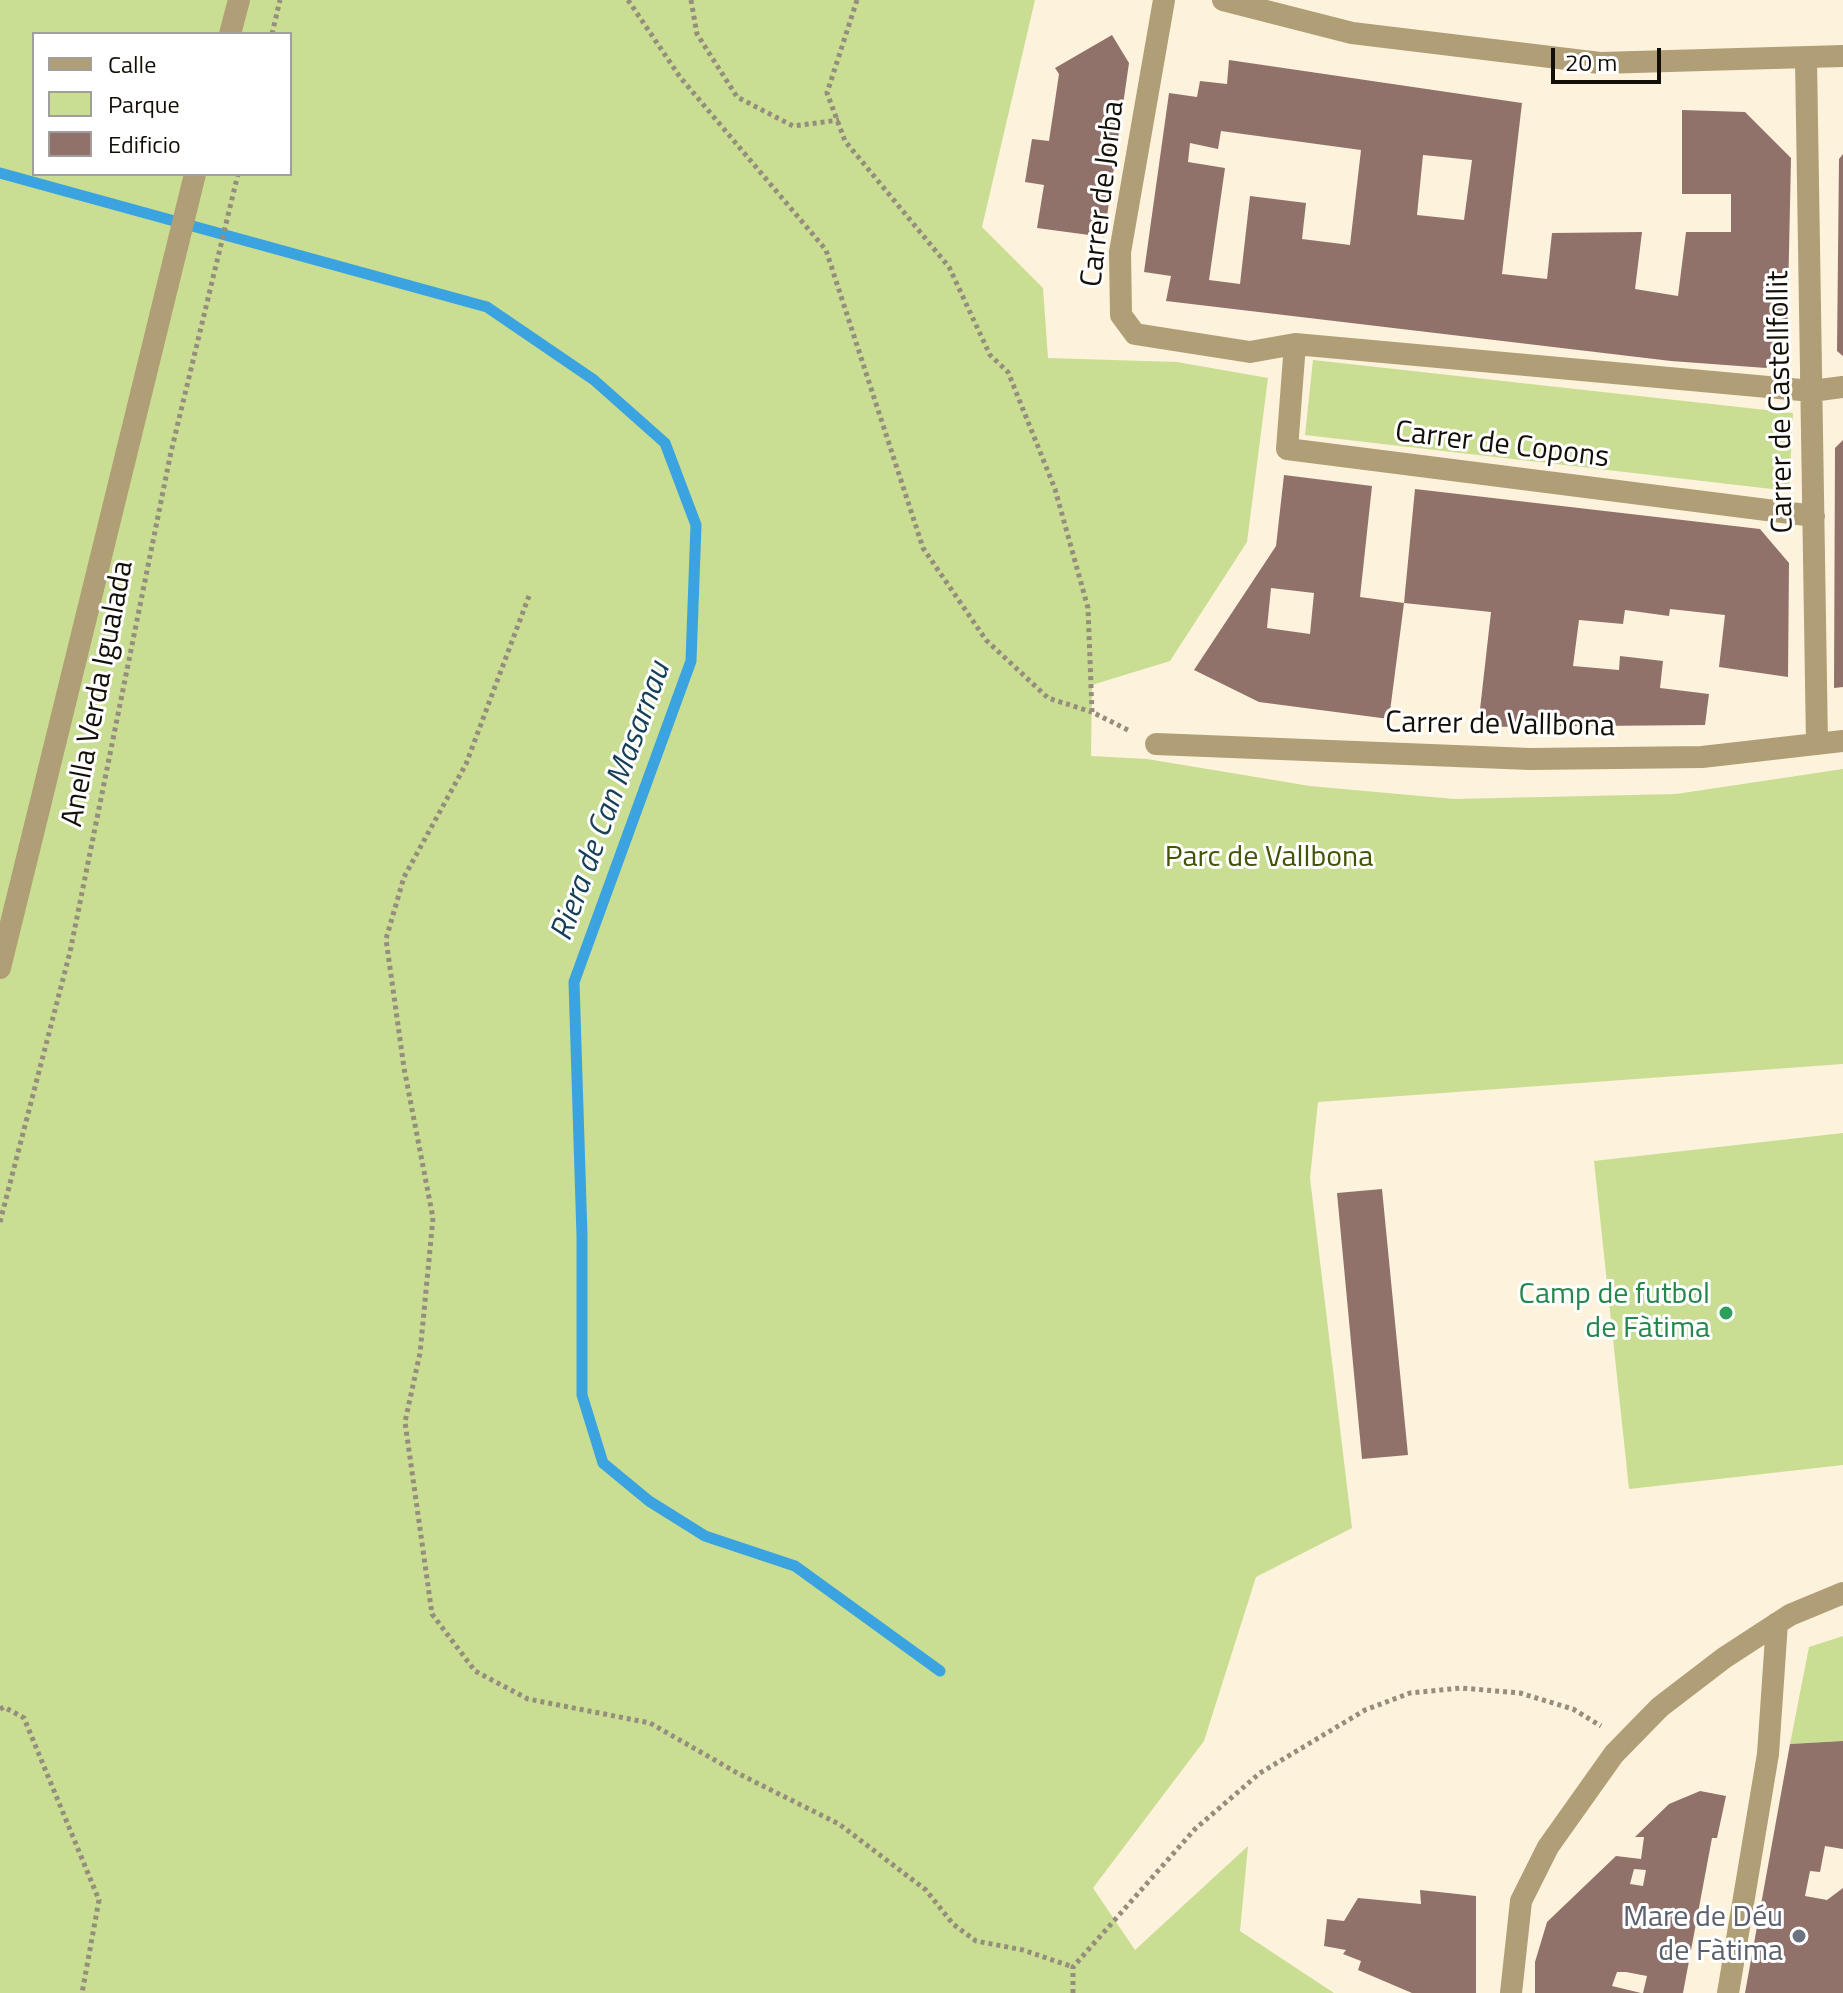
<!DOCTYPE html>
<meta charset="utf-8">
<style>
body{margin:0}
#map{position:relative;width:1843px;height:1993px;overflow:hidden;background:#fdf2dc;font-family:"Titillium Web",sans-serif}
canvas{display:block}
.legend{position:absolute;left:32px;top:32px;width:260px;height:144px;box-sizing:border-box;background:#fff;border:2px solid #a19f9b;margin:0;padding:10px 14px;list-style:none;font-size:24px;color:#140f06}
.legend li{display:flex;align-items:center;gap:16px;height:40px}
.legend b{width:40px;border:2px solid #a19f9b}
.scale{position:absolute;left:1551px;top:48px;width:110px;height:36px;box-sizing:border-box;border:4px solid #140f06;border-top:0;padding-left:10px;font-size:24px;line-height:28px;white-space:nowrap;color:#140f06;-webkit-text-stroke:6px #fff;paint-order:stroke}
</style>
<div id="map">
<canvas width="1843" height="1993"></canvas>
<ul class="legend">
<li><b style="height:10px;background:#af9e76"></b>Calle</li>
<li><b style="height:22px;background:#c9de93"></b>Parque</li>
<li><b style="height:22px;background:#90726b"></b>Edificio</li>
</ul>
<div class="scale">20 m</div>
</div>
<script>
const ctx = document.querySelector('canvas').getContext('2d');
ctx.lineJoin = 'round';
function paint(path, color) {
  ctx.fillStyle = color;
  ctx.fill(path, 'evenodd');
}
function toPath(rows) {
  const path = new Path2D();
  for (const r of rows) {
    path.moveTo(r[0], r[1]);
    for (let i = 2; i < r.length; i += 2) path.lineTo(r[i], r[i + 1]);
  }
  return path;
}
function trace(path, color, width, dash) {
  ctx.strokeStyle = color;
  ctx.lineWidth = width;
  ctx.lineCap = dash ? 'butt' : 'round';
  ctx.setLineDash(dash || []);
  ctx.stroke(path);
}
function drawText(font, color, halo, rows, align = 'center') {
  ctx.font = font + ' "Titillium Web",sans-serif';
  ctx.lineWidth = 6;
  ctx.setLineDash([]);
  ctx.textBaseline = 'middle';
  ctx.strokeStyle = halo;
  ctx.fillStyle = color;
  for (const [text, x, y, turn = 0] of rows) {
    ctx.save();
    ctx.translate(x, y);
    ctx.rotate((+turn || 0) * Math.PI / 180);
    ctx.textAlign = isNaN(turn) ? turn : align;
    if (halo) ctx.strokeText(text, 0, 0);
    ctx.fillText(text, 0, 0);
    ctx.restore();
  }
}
paint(toPath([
 [0,0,1035,0,982,227,1043,288,1048,358,1177,362,1268,378,1247,542,1170,661,1092,685,1091,756,1147,759,1310,786,1454,799,1676,794,1843,769,1843,1064,1318,1102,1310,1178,1352,1528,1256,1577,1204,1741,1093,1888,1135,1950,1248,1846,1240,1931,1334,1993,0,1993],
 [34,34,290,34,290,174,34,174],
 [1313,360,1793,413,1789,491,1305,435],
 [1843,1133,1843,1465,1629,1489,1594,1161],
 [1843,1636,1843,1741,1790,1744,1809,1647]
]), '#c9de93');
trace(toPath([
 [0,173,487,307,594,380,665,443,696,525,691,661,574,982,582,1236,582,1395,603,1463,649,1501,705,1536,795,1566,940,1671]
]), '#3ba3df', 11);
paint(toPath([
 [1112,35,1129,63,1104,237,1037,228,1044,185,1025,182,1032,139,1049,141,1059,74,1055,68],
 [1229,60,1522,103,1502,274,1547,279,1552,233,1642,232,1635,289,1678,296,1686,232,1731,232,1731,194,1682,194,1682,110,1745,112,1791,158,1787,344,1766,368,1671,361,1166,301,1171,276,1144,272,1169,93,1197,97,1200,81,1227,84],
 [1221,131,1361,150,1350,245,1302,239,1306,203,1250,196,1240,284,1209,280,1225,168,1188,162,1190,143,1218,149],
 [1423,155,1472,160,1464,220,1417,215],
 [1843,154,1843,356,1837,351,1839,159],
 [1843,440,1843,687,1834,688,1835,448],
 [1284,475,1372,486,1360,597,1404,603,1389,719,1259,702,1194,670,1276,546],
 [1271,588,1314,593,1310,634,1267,628],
 [1415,489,1760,529,1789,563,1788,677,1719,667,1725,615,1670,609,1669,616,1625,610,1623,624,1579,620,1573,666,1619,670,1620,656,1663,661,1660,688,1709,694,1705,725,1478,727,1491,612,1404,603],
 [1382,1189,1408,1455,1362,1459,1337,1193],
 [1843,1741,1843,1849,1825,1846,1820,1872,1810,1871,1805,1896,1827,1900,1843,1888,1843,1993,1745,1993,1790,1744],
 [1700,1791,1726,1796,1717,1838,1712,1838,1683,1993,1643,1993,1647,1976,1626,1972,1617,1972,1612,1986,1641,1993,1535,1993,1535,1962,1547,1922,1616,1856,1641,1859,1644,1837,1635,1837,1669,1804],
 [1634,1869,1646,1870,1643,1886,1630,1884],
 [1420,1890,1476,1896,1476,1993,1412,1993,1358,1970,1361,1961,1343,1954,1346,1950,1324,1946,1327,1919,1344,1921,1358,1898,1421,1904]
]), '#90726b');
trace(toPath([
 [628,0,680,77,826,250,923,548,986,640,1048,698,1092,712],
 [691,0,697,34,737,97,793,126,839,120],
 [857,0,827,93,845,141,949,267,990,355,1008,372,1055,489,1088,608,1092,712,1130,731],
 [272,34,280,0],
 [529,596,466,764,404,877,386,939,404,1068,433,1218,420,1353,405,1422,432,1614,475,1671,528,1699,650,1723,739,1774,839,1824,926,1890,953,1924,976,1941,1023,1950,1073,1967],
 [0,1222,70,952,171,452,238,174],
 [0,1709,4,1707,24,1718,99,1900,82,1993],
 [1073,1993,1073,1967,1195,1829,1260,1773,1365,1710,1410,1693,1461,1688,1520,1693,1573,1709,1601,1726]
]), '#968d7d', 5, [4, 4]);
trace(toPath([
 [1164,0,1120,252,1121,315,1135,334,1250,352,1295,344,1812,391,1843,387],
 [1223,0,1352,33,1600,63,1843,56],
 [1806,59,1817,744],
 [1295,344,1287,449,1814,516],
 [1156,744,1530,759,1702,757,1843,741],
 [1511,1993,1521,1901,1548,1847,1614,1754,1660,1707,1724,1658,1790,1615,1843,1593],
 [1728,1993,1768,1754,1777,1623]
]), '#af9e76', 22);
trace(toPath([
 [230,34,239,0],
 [0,968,195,174]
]), '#af9e76', 22);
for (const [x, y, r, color] of [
 [1726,1313,8,"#2e9e5b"],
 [1799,1936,8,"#6b7280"]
]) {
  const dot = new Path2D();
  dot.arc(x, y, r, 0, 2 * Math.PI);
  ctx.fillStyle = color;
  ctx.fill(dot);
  trace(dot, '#fff', 3);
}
drawText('30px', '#140f06', '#fff', [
 ["Carrer de Jorba",1104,194,-83],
 ["Carrer de Castellfollit",1782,402,-91],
 ["Carrer de Copons",1502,446,7],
 ["Anella Verda Igualada",99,694,-79],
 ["Carrer de Vallbona",1500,726,1]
]);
drawText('30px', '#435308', '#fff', [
 ["Parc de Vallbona",1269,859]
]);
drawText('30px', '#27864d', '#fff', [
 ["Camp de futbol",1710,1296],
 ["de Fàtima",1710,1330]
], 'right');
drawText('30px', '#5b616d', '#fff', [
 ["Mare de Déu",1783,1919],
 ["de Fàtima",1783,1953]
], 'right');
drawText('italic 32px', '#153f58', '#fff', [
 ["Riera de Can Masarnau",612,802,-70]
]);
</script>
